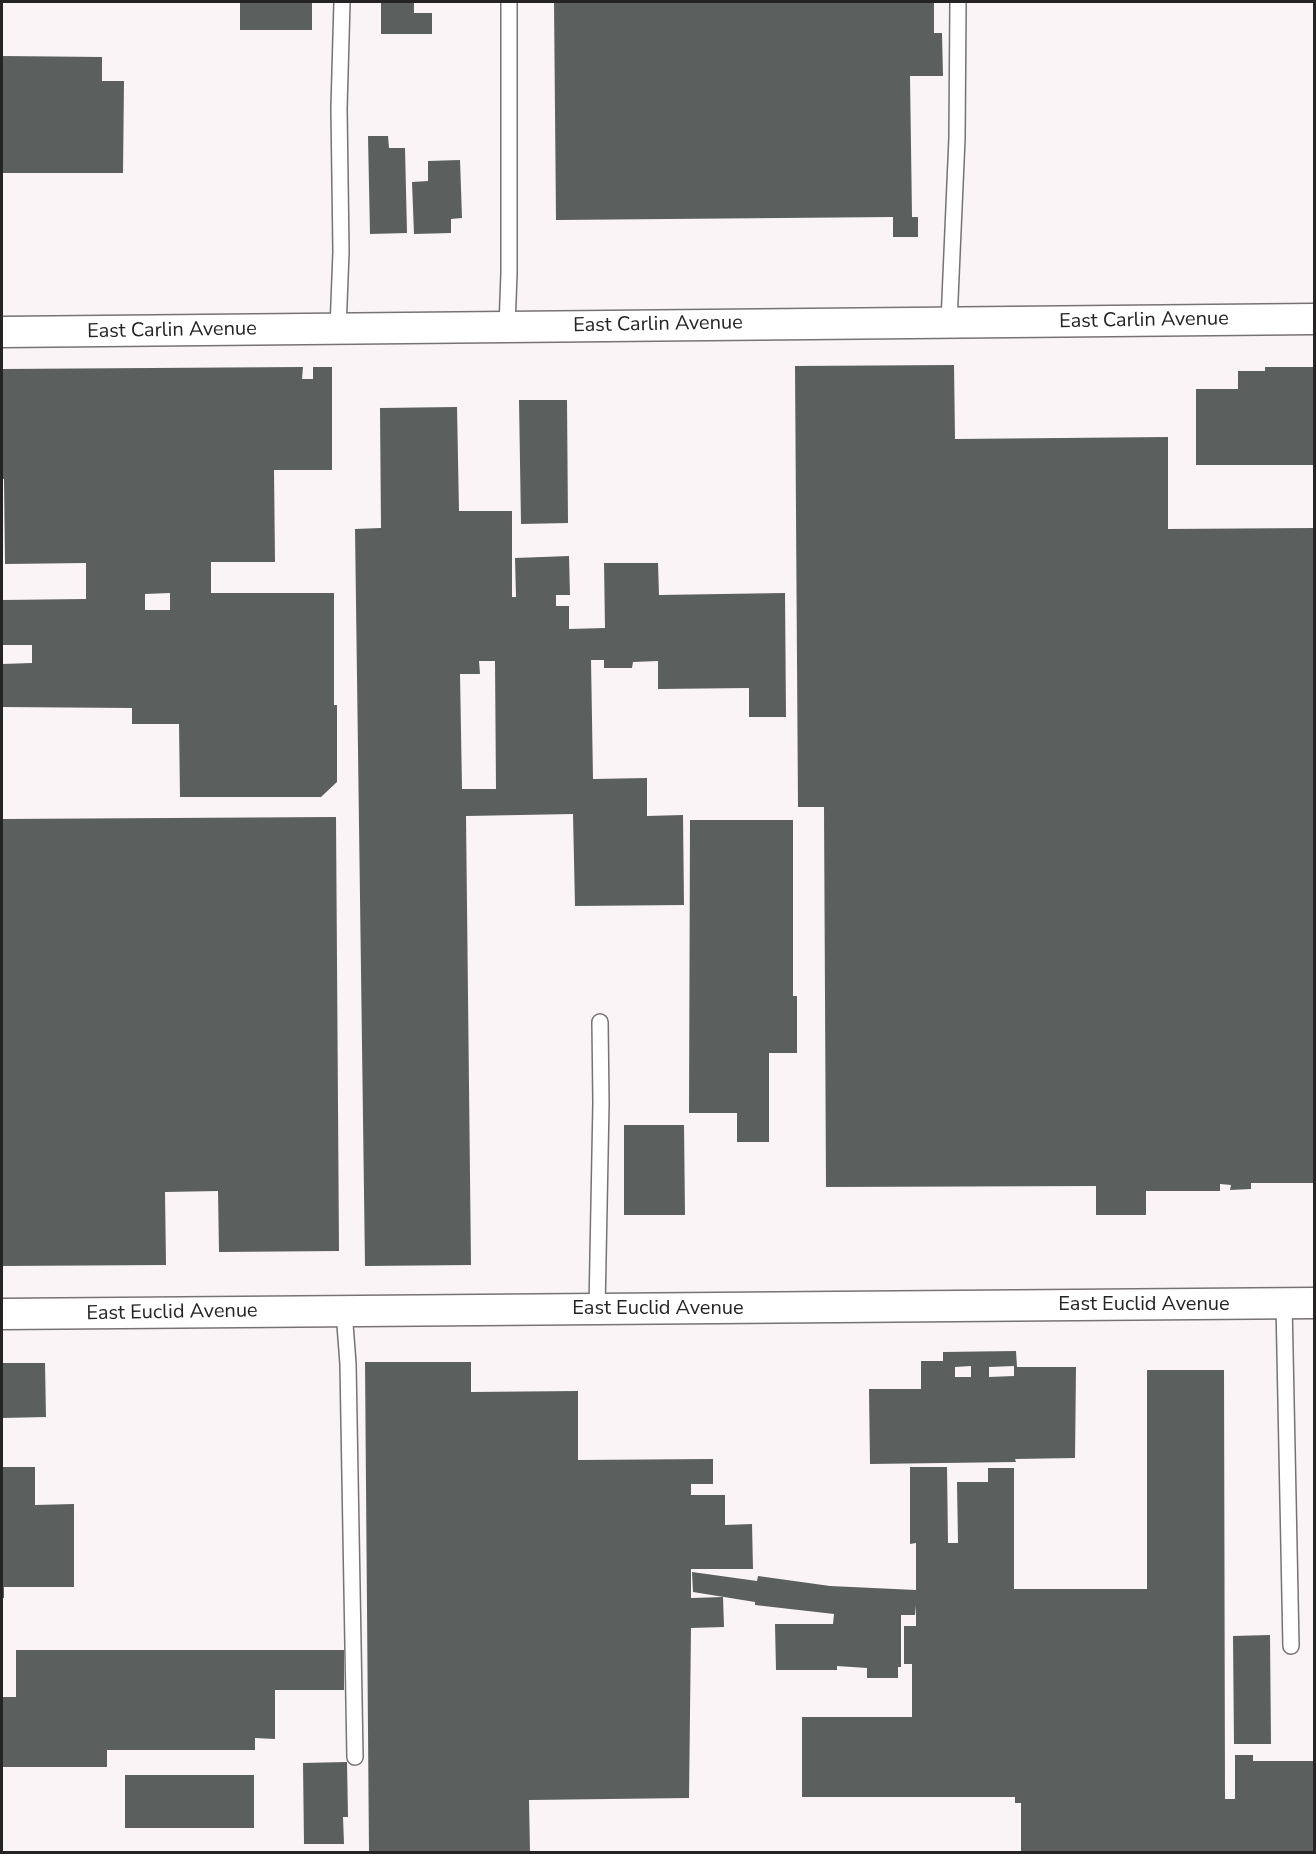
<!DOCTYPE html>
<style>
body{margin:0}
#map{position:relative;width:1316px;height:1854px;overflow:hidden;background:#faf4f6;font-family:"Nunito Sans",sans-serif}
canvas{display:block}
.frame{position:absolute;inset:0;border:3px solid #252323;pointer-events:none}
</style>
<div id="map">
<canvas width="1316" height="1854"></canvas>
<div class="frame"></div>
</div>
<script>
const ctx = document.querySelector('canvas').getContext('2d');
ctx.lineJoin = 'round';
function paint(path, color) {
  ctx.fillStyle = color;
  ctx.fill(path, 'evenodd');
}
function toPath(rows) {
  const path = new Path2D();
  for (const r of rows) {
    path.moveTo(r[0], r[1]);
    for (let i = 2; i < r.length; i += 2) path.lineTo(r[i], r[i + 1]);
  }
  return path;
}
function trace(path, color, width, dash) {
  ctx.strokeStyle = color;
  ctx.lineWidth = width;
  ctx.lineCap = dash ? 'butt' : 'round';
  ctx.setLineDash(dash || []);
  ctx.stroke(path);
}
function drawText(font, color, halo, rows, align = 'center') {
  ctx.font = font + ' "Nunito Sans",sans-serif';
  ctx.lineWidth = 6;
  ctx.setLineDash([]);
  ctx.textBaseline = 'middle';
  ctx.strokeStyle = halo;
  ctx.fillStyle = color;
  for (const [text, x, y, turn = 0] of rows) {
    ctx.save();
    ctx.translate(x, y);
    ctx.rotate((+turn || 0) * Math.PI / 180);
    ctx.textAlign = isNaN(turn) ? turn : align;
    if (halo) ctx.strokeText(text, 0, 0);
    ctx.fillText(text, 0, 0);
    ctx.restore();
  }
}
paint(toPath([
 [240,2,312,2,312,30,240,30],
 [381,2,414,2,414,13,432,13,432,34,381,34],
 [554,2,934,2,934,33,942,33,943,76,910,76,912,217,918,217,918,237,893,237,893,217,556,220],
 [2,56,102,57,102,81,124,81,123,173,2,173],
 [368,136,388,136,389,148,405,148,407,233,370,234],
 [460,160,462,218,451,219,451,233,414,234,412,182,428,181,428,161],
 [954,365,955,439,1168,437,1168,529,1314,528,1314,1183,1251,1183,1251,1189,1230,1190,1231,1185,1220,1184,1220,1191,1146,1191,1146,1215,1096,1215,1096,1186,826,1187,824,807,798,807,795,366],
 [303,367,302,379,313,379,313,367,332,367,332,470,274,470,275,562,211,562,211,593,334,593,334,705,337,705,337,782,321,797,180,797,179,724,132,724,132,708,2,707,2,664,32,663,32,645,2,645,2,600,86,599,86,563,5,564,4,479,2,479,2,369],
 [170,593,170,610,145,610,145,594],
 [1265,367,1314,367,1314,465,1196,465,1196,389,1238,389,1238,371,1265,371],
 [519,400,567,400,568,523,521,524],
 [457,407,459,511,512,511,512,597,516,597,515,558,569,556,570,595,556,595,556,606,569,606,569,629,605,628,604,563,658,563,659,595,785,593,786,717,749,717,749,688,658,689,658,661,633,662,632,668,604,668,604,660,591,660,593,779,647,778,647,816,683,815,684,905,575,906,573,814,466,816,471,1265,365,1266,355,529,381,528,380,408],
 [479,661,495,661,496,789,462,789,460,674,480,674],
 [336,817,339,1251,219,1252,218,1191,165,1192,166,1265,2,1266,2,819],
 [690,820,793,820,793,996,797,996,797,1053,769,1053,769,1142,737,1142,737,1113,689,1113],
 [624,1125,684,1125,685,1215,624,1215],
 [1016,1351,1017,1367,1076,1367,1075,1458,1015,1459,1016,1462,870,1464,869,1389,921,1389,921,1361,943,1361,943,1352],
 [971,1366,971,1377,955,1377,955,1367],
 [1014,1366,1014,1376,989,1377,989,1367],
 [365,1362,471,1362,471,1392,578,1391,578,1460,713,1459,713,1484,691,1484,691,1495,725,1495,725,1525,752,1524,753,1569,691,1569,691,1598,723,1597,724,1627,691,1628,689,1798,529,1800,530,1852,369,1852],
 [2,1363,45,1363,46,1417,2,1418],
 [1147,1370,1224,1370,1225,1799,1235,1799,1235,1755,1253,1755,1253,1761,1314,1761,1314,1852,1021,1852,1021,1803,1015,1803,1015,1797,802,1797,802,1717,912,1717,912,1664,904,1664,904,1626,916,1626,916,1605,915,1615,901,1615,901,1667,898,1667,898,1678,867,1678,867,1668,837,1666,837,1670,776,1670,775,1624,833,1624,834,1614,755,1605,755,1602,693,1592,692,1572,757,1581,758,1576,830,1586,916,1590,916,1543,910,1544,910,1467,947,1467,948,1543,958,1543,957,1482,988,1482,988,1468,1014,1468,1014,1589,1147,1589],
 [2,1467,35,1467,35,1505,74,1504,74,1587,4,1587,4,1598,2,1598],
 [1270,1635,1271,1744,1234,1744,1233,1636],
 [16,1650,344,1650,344,1690,275,1690,275,1739,255,1738,255,1750,107,1750,107,1767,2,1767,2,1697,16,1697],
 [347,1762,348,1817,343,1817,344,1844,304,1844,303,1763],
 [125,1775,254,1775,254,1828,125,1828]
]), '#5b5f5e');
const service = toPath([
 [949,322,957,138,958,2],
 [507,327,509,273,509,2],
 [338,329,341,252,339,108,342,2],
 [1284,1303,1291,1646],
 [597,1309,601,1103,600,1022],
 [344,1311,348,1364,355,1757]
]);
const minor = toPath([
 [2,332,1314,319],
 [2,1314,1314,1303]
]);
trace(service, '#777273', 18);
trace(minor, '#777273', 33);
trace(service, '#fff', 15);
trace(minor, '#fff', 30);
drawText('20px', '#252323', '#fff', [
 ["East Carlin Avenue",1144,321,-1],
 ["East Carlin Avenue",658,325,-1],
 ["East Carlin Avenue",172,331,-1],
 ["East Euclid Avenue",1144,1305],
 ["East Euclid Avenue",658,1309],
 ["East Euclid Avenue",172,1313,-1]
]);
</script>
